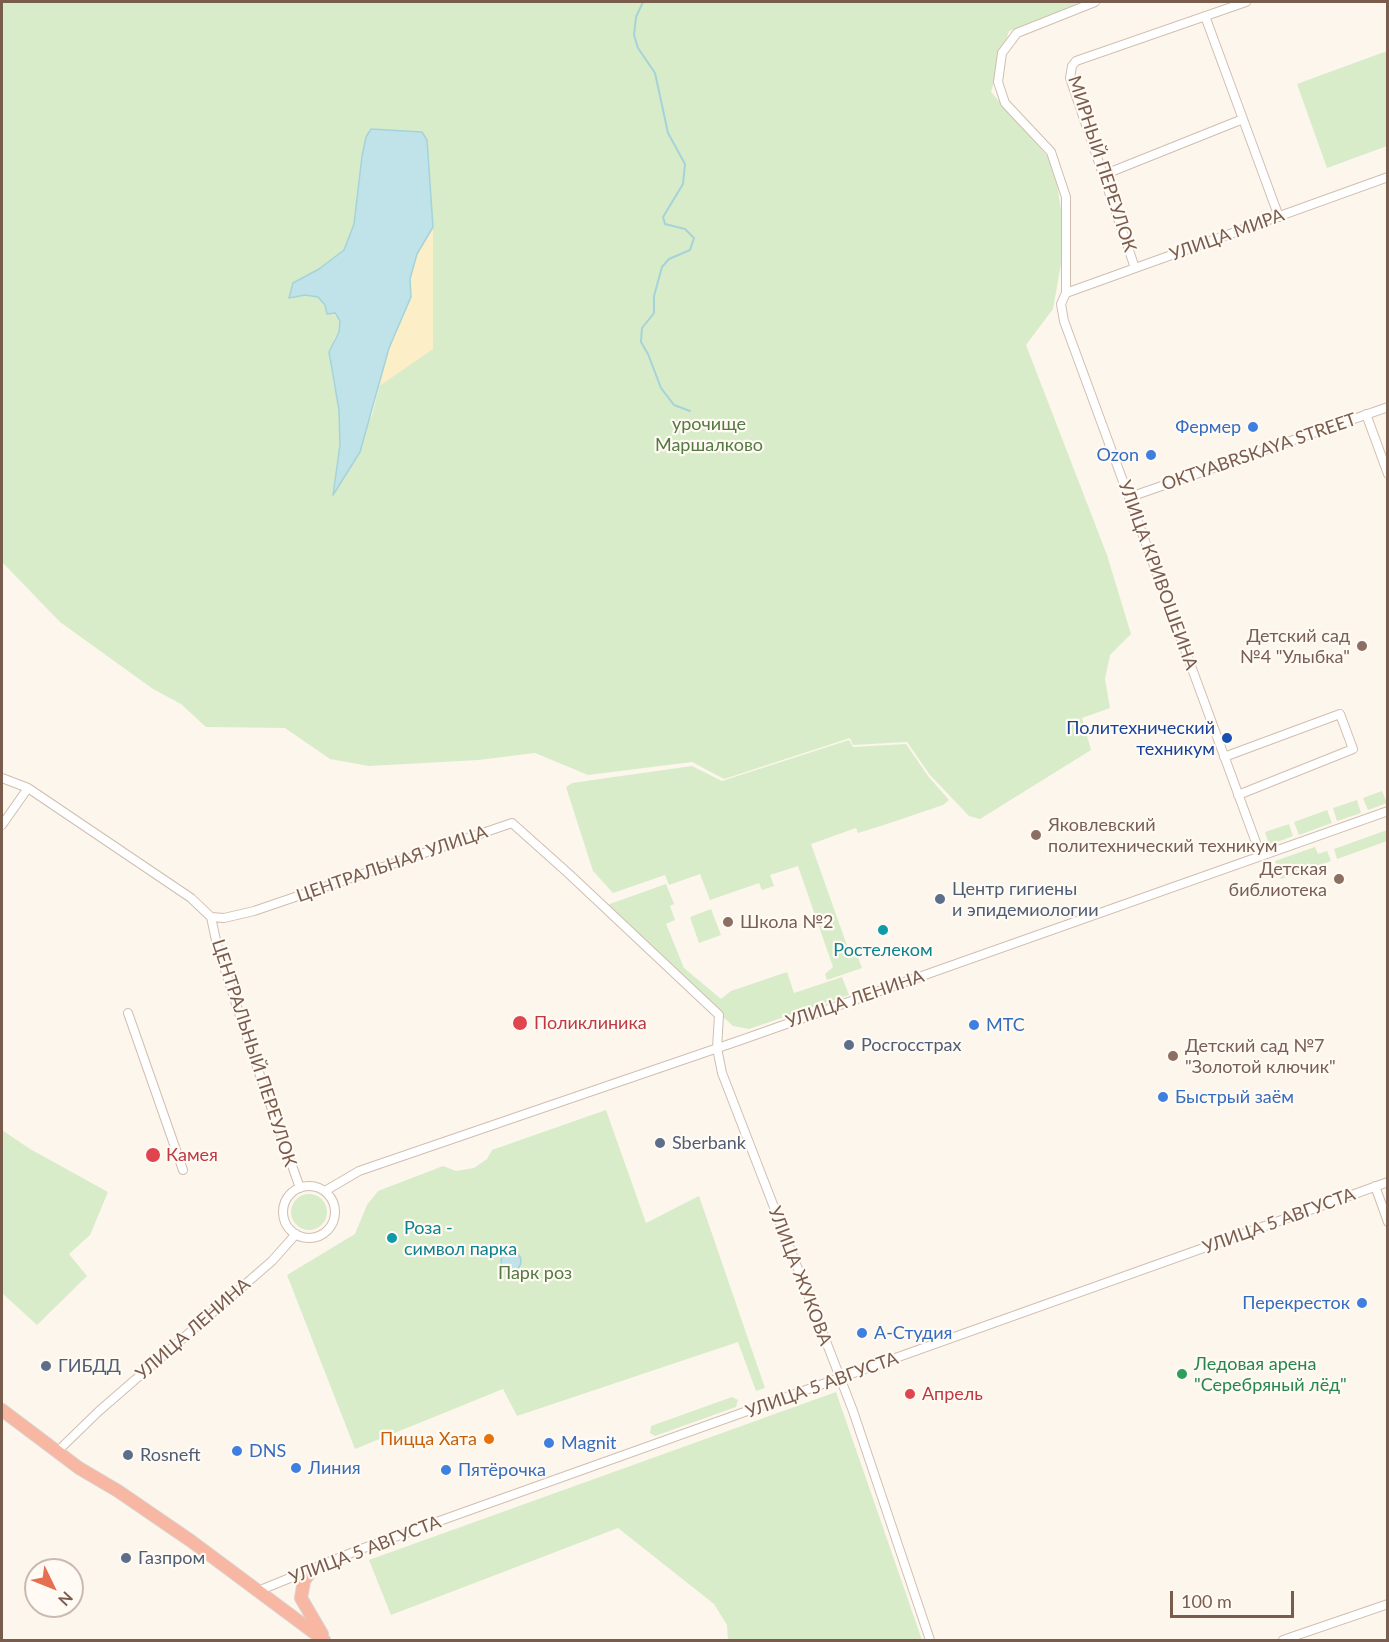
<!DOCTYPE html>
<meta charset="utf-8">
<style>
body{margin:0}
#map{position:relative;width:1389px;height:1642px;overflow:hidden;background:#fdf6ec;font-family:Lato,sans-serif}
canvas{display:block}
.frame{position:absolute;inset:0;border:3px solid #7a5c4d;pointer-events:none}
.north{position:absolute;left:24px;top:1558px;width:60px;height:60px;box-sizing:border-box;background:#fffaf3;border:2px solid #cabbb1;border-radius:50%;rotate:133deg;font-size:16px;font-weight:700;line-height:24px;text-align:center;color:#7a5c4d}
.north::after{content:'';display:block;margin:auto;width:21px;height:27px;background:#e76f51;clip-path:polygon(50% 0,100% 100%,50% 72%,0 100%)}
.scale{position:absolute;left:1170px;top:1591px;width:124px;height:27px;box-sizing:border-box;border:3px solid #7a5c4d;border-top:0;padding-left:8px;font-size:18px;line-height:21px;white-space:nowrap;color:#7a5c4d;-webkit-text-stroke:4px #fffaf3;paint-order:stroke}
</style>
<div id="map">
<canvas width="1389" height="1642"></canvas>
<div class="frame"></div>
<div class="north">N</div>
<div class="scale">100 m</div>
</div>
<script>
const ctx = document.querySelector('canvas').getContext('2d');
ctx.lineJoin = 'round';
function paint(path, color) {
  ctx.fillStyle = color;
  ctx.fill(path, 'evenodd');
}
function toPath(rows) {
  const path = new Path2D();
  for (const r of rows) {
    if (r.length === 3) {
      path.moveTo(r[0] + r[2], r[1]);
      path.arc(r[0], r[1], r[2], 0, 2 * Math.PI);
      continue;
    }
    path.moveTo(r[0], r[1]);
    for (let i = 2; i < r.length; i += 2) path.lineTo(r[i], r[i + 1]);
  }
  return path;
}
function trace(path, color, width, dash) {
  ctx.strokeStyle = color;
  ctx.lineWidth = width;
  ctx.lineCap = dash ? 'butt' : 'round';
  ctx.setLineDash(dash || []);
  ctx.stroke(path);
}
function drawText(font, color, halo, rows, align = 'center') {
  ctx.font = font + ' Lato,sans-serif';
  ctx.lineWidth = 4.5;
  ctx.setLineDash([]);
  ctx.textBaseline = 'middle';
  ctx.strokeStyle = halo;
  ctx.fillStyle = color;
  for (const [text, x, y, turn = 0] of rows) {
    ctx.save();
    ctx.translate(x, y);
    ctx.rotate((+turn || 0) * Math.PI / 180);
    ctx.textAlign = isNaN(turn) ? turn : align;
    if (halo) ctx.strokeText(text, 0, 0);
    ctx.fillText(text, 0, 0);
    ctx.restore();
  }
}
paint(toPath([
 [2,2,1086,2,1009,31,991,92,1054,164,1062,216,1061,264,1053,309,1026,345,1107,555,1131,634,1110,655,1105,679,1110,708,1082,718,1091,750,980,819,969,816,930,775,907,742,853,745,850,738,724,779,692,762,588,775,535,753,478,760,369,766,330,759,285,728,206,727,181,704,153,689,60,622,2,562],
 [422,132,427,140,433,227,389,348,372,415,334,493,340,445,339,410,331,368,334,339,339,332,340,321,318,297,305,295,293,283,319,269,344,250,354,224,362,156],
 [1387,51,1387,146,1327,168,1297,84],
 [849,740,853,747,906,744,928,776,949,800,943,805,884,825,858,833,856,828,811,844,850,954,856,952,862,968,827,980,825,974,833,967,798,866,770,875,774,886,762,890,759,883,710,900,700,874,669,885,665,875,613,893,593,871,566,787,572,783,692,766,722,781],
 [1382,791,1387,803,1368,810,1363,798],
 [1357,800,1361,813,1337,821,1333,808],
 [1327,810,1332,823,1299,835,1294,822],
 [1289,824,1293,836,1269,845,1265,832],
 [1387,830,1387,841,1337,859,1334,849],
 [1315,847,1318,854,1327,851,1331,861,1281,879,1275,861],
 [666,884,674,904,670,906,675,920,666,924,684,968,721,999,731,991,787,972,794,993,842,977,849,995,749,1029,733,1026,604,906],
 [711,909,721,935,699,943,690,917],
 [606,1110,646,1223,699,1196,765,1388,756,1391,738,1342,517,1416,503,1389,355,1449,287,1275,355,1234,367,1205,378,1191,443,1166,456,1171,474,1168,487,1159,492,1150],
 [2,1130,30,1149,108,1192,90,1235,69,1254,87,1276,37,1325,2,1293],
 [309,1212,18],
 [836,1392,922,1640,728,1640,727,1625,714,1604,618,1528,391,1615,369,1560],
 [732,1397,738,1400,736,1407,655,1436,650,1433,651,1426]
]), '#d8ecc9');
paint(toPath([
 [433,227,433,349,378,387,389,348,410,297,410,279,417,254]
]), '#fcefc7');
const water = toPath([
 [371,129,422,132,427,140,433,227,417,254,410,279,411,297,389,348,360,452,333,495,340,445,339,410,329,352,339,332,340,321,335,313,327,314,325,305,318,297,305,295,289,298,293,283,319,269,344,250,354,224,362,156,366,137,371,129],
 [511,1261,10]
]);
paint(water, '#bfe3e8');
trace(water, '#a5d3da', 1.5);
trace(toPath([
 [643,2,636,17,634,35,638,48,655,73,668,133,685,164,683,184,663,217,665,224,685,229,694,238,690,250,669,259,662,267,654,296,654,313,642,328,641,342,648,354,661,388,674,405,690,411]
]), '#a5d3da', 2);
const minor = toPath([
 [1095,2,1017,33,1002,53,998,82,1005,103,1051,152,1066,197,1066,293,1061,304,1064,321,1261,856],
 [1205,16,1279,217],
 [1103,175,1243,119],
 [1135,268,1070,78,1072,66,1076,61,1246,2],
 [1066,293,1388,177],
 [1366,414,1388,474],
 [1130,497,1388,407],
 [1224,757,1340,714,1353,749,1238,795],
 [2,778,28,788,191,898,211,917,224,918,254,911,512,823,568,873,719,1015,717,1048,722,1073,853,1411,930,1640],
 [2,825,28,788],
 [211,917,217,945,251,1050,300,1188],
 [128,1013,183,1170],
 [1375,1186,1388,1222],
 [309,1212,26],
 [325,1191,359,1171,744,1039,1388,811],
 [63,1446,99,1411,272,1261,296,1234],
 [258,1591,361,1549,1388,1182],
 [1283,1640,1388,1604]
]);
const highway = toPath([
 [2,1410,79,1468,118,1491,191,1541,324,1640],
 [312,1569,304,1581,301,1598,322,1634]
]);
trace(minor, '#d1beb0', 10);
trace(highway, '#dad1cd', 14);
trace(minor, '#fff', 8);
trace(highway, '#f7b7a3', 12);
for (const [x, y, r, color] of [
 [1253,427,6,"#3f7fe0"],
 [1151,455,6,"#3f7fe0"],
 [1362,646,6,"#8d6e63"],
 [1227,738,6,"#1a4fb4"],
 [1036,835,6,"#8d6e63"],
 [1339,879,6,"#8d6e63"],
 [940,899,6,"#5c6f8a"],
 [728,922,6,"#8d6e63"],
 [883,930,6,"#0f9aa8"],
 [520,1023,8,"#e0444e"],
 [974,1025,6,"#3f7fe0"],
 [849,1045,6,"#5c6f8a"],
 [1173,1056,6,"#8d6e63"],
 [1163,1097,6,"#3f7fe0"],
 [660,1143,6,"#5c6f8a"],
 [153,1155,8,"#e0444e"],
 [392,1238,6,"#0f9aa8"],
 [1362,1303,6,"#3f7fe0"],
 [862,1333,6,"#3f7fe0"],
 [46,1366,6,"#5c6f8a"],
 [1182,1374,6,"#2e9e5b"],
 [910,1394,6,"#e0444e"],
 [489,1439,6,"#e8710a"],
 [549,1443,6,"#3f7fe0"],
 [237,1451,6,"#3f7fe0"],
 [128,1455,6,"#5c6f8a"],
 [296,1468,6,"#3f7fe0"],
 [446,1470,6,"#3f7fe0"],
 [126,1558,6,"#5c6f8a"]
]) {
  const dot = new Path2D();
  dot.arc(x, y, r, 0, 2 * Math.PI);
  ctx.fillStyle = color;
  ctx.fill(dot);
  trace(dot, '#fffaf3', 2);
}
drawText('18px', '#7a5c4d', '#fffaf3', [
 ["МИРНЫЙ ПЕРЕУЛОК",1102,164,72],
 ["УЛИЦА МИРА",1227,235,-20],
 ["OKTYABRSKAYA STREET",1259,452,-19],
 ["УЛИЦА КРИВОШЕИНА",1158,575,70],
 ["ЦЕНТРАЛЬНАЯ УЛИЦА",392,864,-19],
 ["УЛИЦА ЛЕНИНА",855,999,-19],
 ["ЦЕНТРАЛЬНЫЙ ПЕРЕУЛОК",254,1053,72],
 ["УЛИЦА 5 АВГУСТА",1279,1221,-20],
 ["УЛИЦА ЖУКОВА",800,1276,69],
 ["УЛИЦА ЛЕНИНА",193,1329,-41],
 ["УЛИЦА 5 АВГУСТА",822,1385,-20],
 ["УЛИЦА 5 АВГУСТА",365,1550,-21]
]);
drawText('18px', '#537a41', '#fffaf3', [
 ["урочище",709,424],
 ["Маршалково",709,445],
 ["Парк роз",535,1273]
]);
drawText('18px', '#366cbe', '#fffaf3', [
 ["Фермер",1241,427,"right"],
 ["Ozon",1139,455,"right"],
 ["МТС",986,1025],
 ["Быстрый заём",1175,1097],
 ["Перекресток",1350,1303,"right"],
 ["А-Студия",874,1333],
 ["Magnit",561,1443],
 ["DNS",249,1451],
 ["Линия",308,1468],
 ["Пятёрочка",458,1470]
], 'left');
drawText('18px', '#785e54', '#fffaf3', [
 ["Детский сад",1350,636,"right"],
 ["№4 \"Улыбка\"",1350,657,"right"],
 ["Яковлевский",1048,825],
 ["политехнический техникум",1048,846],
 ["Детская",1327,869,"right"],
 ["библиотека",1327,890,"right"],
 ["Школа №2",740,922],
 ["Детский сад №7",1185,1046],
 ["\"Золотой ключик\"",1185,1067]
], 'left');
drawText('18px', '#164399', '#fffaf3', [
 ["Политехнический",1215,728],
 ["техникум",1215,749]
], 'right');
drawText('18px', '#4e5e75', '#fffaf3', [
 ["Центр гигиены",952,889],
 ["и эпидемиологии",952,910],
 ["Росгосстрах",861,1045],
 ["Sberbank",672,1143],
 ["ГИБДД",58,1366],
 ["Rosneft",140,1455],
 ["Газпром",138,1558]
], 'left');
drawText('18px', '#0d838f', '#fffaf3', [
 ["Ростелеком",883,950],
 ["Роза -",404,1228,"left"],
 ["символ парка",404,1249,"left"]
]);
drawText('18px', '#be3a42', '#fffaf3', [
 ["Поликлиника",534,1023],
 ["Камея",166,1155],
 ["Апрель",922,1394]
], 'left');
drawText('18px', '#27864d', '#fffaf3', [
 ["Ледовая арена",1194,1364],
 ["\"Серебряный лёд\"",1194,1385]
], 'left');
drawText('18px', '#c56008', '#fffaf3', [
 ["Пицца Хата",477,1439]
], 'right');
</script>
